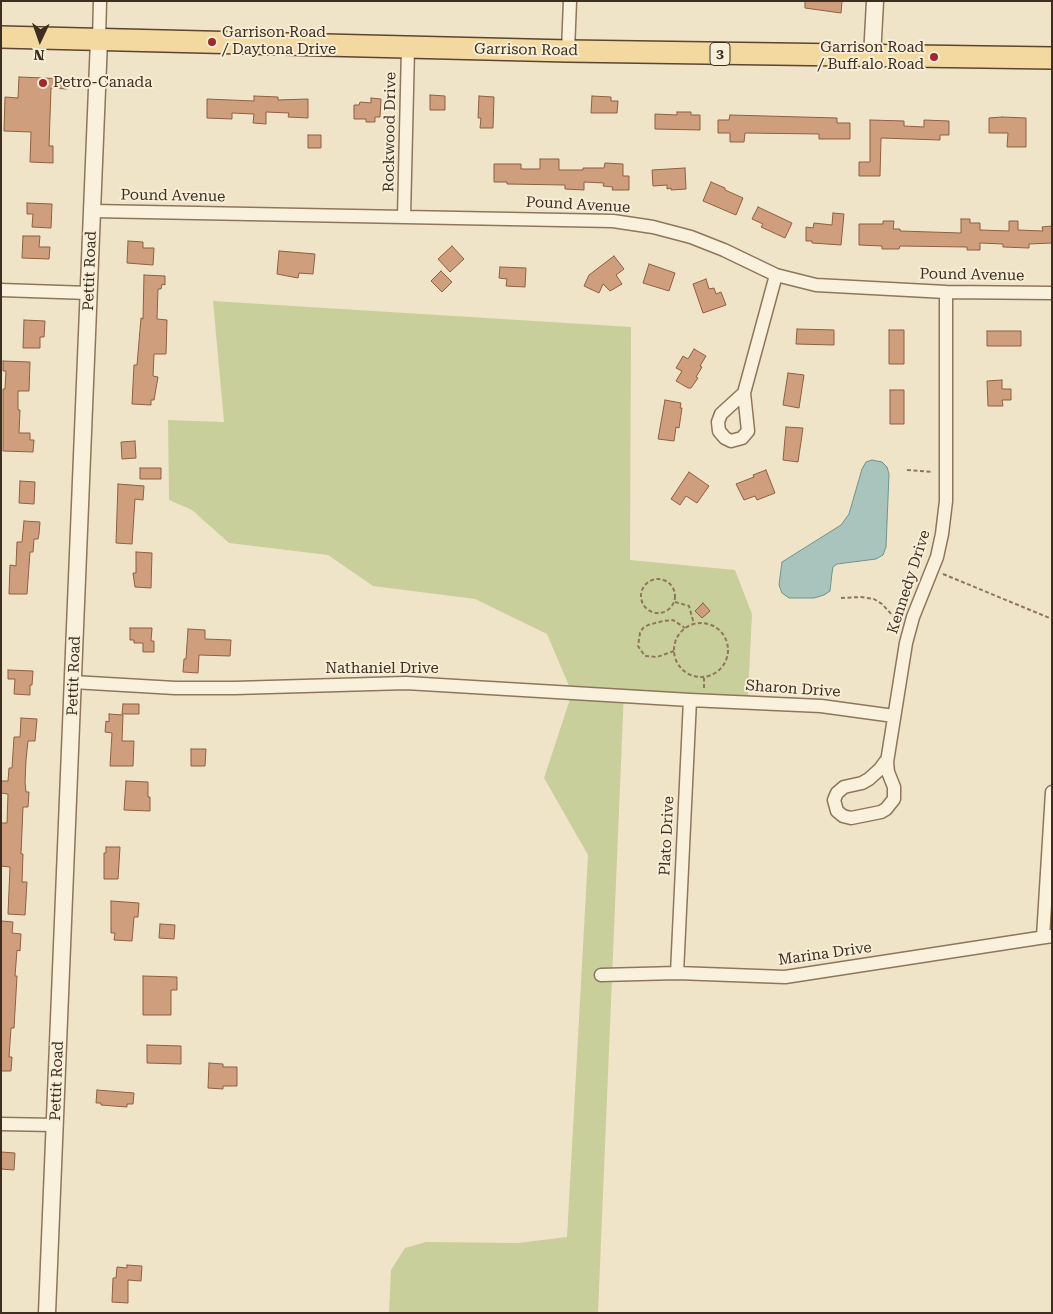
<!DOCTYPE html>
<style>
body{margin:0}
#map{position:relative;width:1053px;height:1314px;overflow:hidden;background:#f0e4c8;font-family:"Roboto Serif",serif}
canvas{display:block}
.frame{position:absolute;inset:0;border:2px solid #3d2e20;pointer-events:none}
.north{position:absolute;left:15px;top:15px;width:50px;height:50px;-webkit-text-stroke:4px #f7eed8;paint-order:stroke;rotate:183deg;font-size:14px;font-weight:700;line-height:20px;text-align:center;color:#3d2e20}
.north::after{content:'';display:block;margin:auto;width:18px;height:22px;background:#3d2e20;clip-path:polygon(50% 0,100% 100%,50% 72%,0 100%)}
</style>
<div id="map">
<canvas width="1053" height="1314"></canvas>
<div class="frame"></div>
<div class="north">N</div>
</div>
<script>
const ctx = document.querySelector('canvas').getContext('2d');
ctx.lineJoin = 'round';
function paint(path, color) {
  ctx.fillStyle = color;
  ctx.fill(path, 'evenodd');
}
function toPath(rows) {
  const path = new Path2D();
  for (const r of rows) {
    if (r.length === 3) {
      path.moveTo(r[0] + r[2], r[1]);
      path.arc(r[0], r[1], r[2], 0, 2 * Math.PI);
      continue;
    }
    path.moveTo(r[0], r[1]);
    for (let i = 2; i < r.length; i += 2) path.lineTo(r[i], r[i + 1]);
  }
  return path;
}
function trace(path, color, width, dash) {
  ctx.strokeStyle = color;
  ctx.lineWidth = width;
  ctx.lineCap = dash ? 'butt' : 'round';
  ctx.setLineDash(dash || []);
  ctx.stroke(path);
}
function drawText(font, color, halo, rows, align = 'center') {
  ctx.font = font + ' "Roboto Serif",serif';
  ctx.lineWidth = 4;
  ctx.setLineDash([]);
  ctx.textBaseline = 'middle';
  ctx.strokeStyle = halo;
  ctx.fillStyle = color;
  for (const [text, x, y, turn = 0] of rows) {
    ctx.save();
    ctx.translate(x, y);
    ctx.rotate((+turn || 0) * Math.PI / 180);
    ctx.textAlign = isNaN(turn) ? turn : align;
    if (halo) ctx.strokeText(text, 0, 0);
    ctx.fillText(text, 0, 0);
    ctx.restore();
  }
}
paint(toPath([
 [213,301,631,327,630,560,735,570,752,614,748,696,624,691,598,1313,389,1313,391,1270,405,1248,426,1242,518,1243,567,1237,588,855,544,778,572,693,547,634,475,599,373,586,328,555,229,543,192,510,169,500,168,420,224,422]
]), '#c9cf9b');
const water = toPath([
 [872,460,882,462,887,467,889,474,886,547,883,555,876,559,837,564,833,567,832,573,830,591,824,595,814,598,789,598,782,593,779,585,782,562,841,525,849,514,862,469,866,462,872,460]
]);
paint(water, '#a9c4bc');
trace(water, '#6f938a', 1);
const building = toPath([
 [805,1,842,1,841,13,805,8,805,1],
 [19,77,68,79,67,89,51,88,49,146,53,146,53,163,30,162,31,132,4,131,5,97,18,98,19,77],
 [430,95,445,96,445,110,430,110,430,95],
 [254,96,278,97,278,100,308,99,308,118,288,117,289,113,266,112,266,124,253,123,254,114,232,113,232,119,207,118,207,99,254,101,254,96],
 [479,96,494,97,493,128,480,128,481,118,478,118,479,96],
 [592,96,611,97,611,101,618,101,617,113,591,113,592,96],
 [371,98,381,99,380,117,375,117,375,122,366,122,366,119,354,119,354,105,359,105,360,102,371,103,371,98],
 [677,112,691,112,691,115,700,115,700,130,655,129,655,114,677,115,677,112],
 [730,115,837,118,837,123,850,123,850,139,819,139,819,134,745,133,744,142,730,142,730,133,718,133,718,120,729,120,730,115],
 [1002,117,1026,118,1026,147,1007,147,1008,133,989,133,989,118,1002,117],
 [870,120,904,121,904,126,924,127,924,120,949,121,949,135,940,135,940,140,881,138,880,176,859,176,859,162,870,162,870,120],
 [308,135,321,135,321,148,308,148,308,135],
 [540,159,559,159,559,170,583,170,583,168,604,168,605,163,623,164,623,176,629,176,629,190,612,190,613,187,603,186,604,183,584,182,584,190,565,189,565,185,507,184,507,182,494,182,494,164,521,164,521,169,540,169,540,159],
 [685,168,686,189,671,190,671,188,667,189,667,185,653,186,652,170,685,168],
 [711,182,725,188,725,190,743,198,736,215,703,201,711,182],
 [27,203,52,204,51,228,32,227,33,214,27,214,27,203],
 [758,207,792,223,785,238,761,227,763,224,752,219,758,207],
 [833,213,844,214,841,245,812,243,812,241,806,241,806,227,813,228,814,223,832,225,833,213],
 [961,219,970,219,970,223,980,223,980,230,1009,231,1009,221,1018,221,1018,230,1043,231,1042,227,1052,226,1052,243,1029,244,1029,248,1003,247,1003,244,980,243,980,250,967,250,967,247,900,246,899,249,882,249,882,246,859,245,859,224,883,224,883,221,894,221,893,229,900,229,900,231,961,233,961,219],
 [23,236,40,236,39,247,50,247,49,259,22,258,23,236],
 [128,241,143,242,143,248,154,248,153,265,127,263,128,241],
 [452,246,464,259,450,272,438,259,452,246],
 [279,251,315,254,313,274,299,273,298,278,277,274,279,251],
 [614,256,624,269,616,275,622,284,610,291,603,284,599,293,584,286,589,275,614,256],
 [649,264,675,273,669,291,643,283,649,264],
 [500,267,526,268,525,287,506,286,507,279,499,278,500,267],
 [441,271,452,282,442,292,431,281,441,271],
 [144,275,165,276,165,285,162,284,161,289,158,289,157,319,167,320,166,354,154,354,153,376,158,377,154,400,151,400,151,405,132,404,134,365,137,365,141,318,143,319,144,275],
 [706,279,709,289,714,288,716,294,721,292,726,305,703,313,693,284,706,279],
 [24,320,45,321,44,337,40,337,40,348,23,348,24,320],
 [797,329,834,330,834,345,796,344,797,329],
 [889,330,904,330,904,364,889,364,889,330],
 [987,331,1021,331,1021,346,987,346,987,331],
 [694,349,706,356,700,366,702,367,696,377,698,378,691,388,688,388,676,381,682,371,676,368,683,356,688,359,694,349],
 [3,361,30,362,29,391,18,391,18,410,20,410,19,433,30,433,30,440,34,440,33,452,3,451,3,389,5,389,6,371,3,371,3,361],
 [788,373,804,375,799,408,783,405,788,373],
 [1002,380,1002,389,1011,389,1011,400,1002,400,1003,406,988,406,987,381,1002,380],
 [890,390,904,390,904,424,890,424,890,390],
 [665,400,681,403,680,408,682,408,679,428,676,427,674,441,658,439,665,400],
 [786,427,803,428,798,462,783,460,786,427],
 [135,441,136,458,122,459,121,442,135,441],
 [140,468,161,468,161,479,140,479,140,468],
 [766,470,775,493,757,500,755,496,744,500,736,484,754,477,753,475,766,470],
 [689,472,709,486,697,503,686,496,680,505,671,499,689,472],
 [20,481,35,482,34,504,19,503,20,481],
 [118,484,144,486,143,500,135,499,132,544,116,543,118,484],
 [24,521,40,522,39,534,38,539,34,539,33,552,30,552,27,594,9,594,10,565,16,566,17,542,22,542,24,521],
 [136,552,152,553,151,588,135,587,133,573,136,573,136,552],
 [703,603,710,611,702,618,695,611,703,603],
 [130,628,152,628,151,641,154,641,154,652,143,652,143,643,134,643,134,640,130,640,130,628],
 [188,629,205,630,205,639,231,640,230,656,199,655,198,673,183,672,184,659,186,659,188,629],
 [8,670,33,671,32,685,30,685,30,695,14,694,15,679,8,679,8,670],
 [123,704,139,704,139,714,122,714,123,704],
 [109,714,123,715,122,741,134,741,133,766,110,766,112,733,105,732,106,721,109,722,109,714],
 [21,718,37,719,35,741,28,741,26,760,25,782,26,792,29,792,28,807,23,807,21,854,23,854,22,882,27,882,25,915,8,914,10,867,1,866,1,823,7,823,8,794,1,793,1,781,8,781,9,768,12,768,14,737,20,737,21,718],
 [191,749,206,749,205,766,191,766,191,749],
 [126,781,148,782,148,797,150,797,150,811,124,810,126,781],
 [106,847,120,847,118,879,104,879,104,853,106,853,106,847],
 [111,901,139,903,138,917,134,917,132,941,114,940,115,933,111,933,111,901],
 [1,921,13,922,12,933,21,934,20,951,17,950,15,976,17,976,14,1028,11,1028,9,1057,12,1057,11,1071,1,1071,1,921],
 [160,924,175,925,174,939,159,938,160,924],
 [143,976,177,977,177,990,171,990,171,1015,143,1015,143,976],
 [147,1045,181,1046,181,1064,147,1063,147,1045],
 [209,1063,223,1064,223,1067,237,1067,237,1086,223,1086,223,1089,208,1088,209,1063],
 [97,1090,134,1093,133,1104,127,1104,127,1107,101,1105,101,1103,96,1103,97,1090],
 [1,1152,15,1153,14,1170,1,1169,1,1152],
 [127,1265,142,1266,141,1281,128,1280,128,1303,112,1302,113,1278,116,1278,117,1267,127,1268,127,1265]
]);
paint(building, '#cf9f7d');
trace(building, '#8d5f41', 1);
const minor = toPath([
 [99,40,100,1],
 [568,51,570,1],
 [93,211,613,221,653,227,691,237,724,250,776,275,816,285,946,292,1052,293],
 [404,216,408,48],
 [1,290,89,293],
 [744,393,748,431,742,438,731,441,725,438,719,431,718,422,721,414,744,393,776,275],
 [73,682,175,688,235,688,406,683,690,700,821,706,894,716],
 [887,762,885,762,880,769,869,779,862,783,844,787,837,793,834,800,837,811,843,816,851,818,881,812,886,809,894,799,894,787,888,772,887,762,906,643,913,617,937,557,942,534,946,501,946,292],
 [1043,937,1052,792],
 [677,973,690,700],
 [601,975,677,973,785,977,1052,936],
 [1,1124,55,1125]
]);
const tertiary = toPath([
 [872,57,875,1],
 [47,1313,99,40]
]);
const primary = toPath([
 [1,37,568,51,1052,58]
]);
trace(minor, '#8d765c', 15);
trace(tertiary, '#8d765c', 19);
trace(primary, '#5b4430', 24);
trace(toPath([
 [907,470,933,472],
 [943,574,1052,619],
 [658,596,17],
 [841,598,861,597,874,599,882,604,894,617,900,619],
 [675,602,689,606,694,624],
 [701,650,27],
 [674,651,657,657,645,656,638,646,640,633,643,628,648,625,663,621,673,620,685,628],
 [704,688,704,678]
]), '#8d765c', 2, [4, 2.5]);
trace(minor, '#faf1dc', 12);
trace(tertiary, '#faf1dc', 16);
trace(primary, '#f3d9a0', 21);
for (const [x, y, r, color] of [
 [212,42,5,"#9e2a2b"],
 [934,57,5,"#9e2a2b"],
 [43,83,5,"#9e2a2b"]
]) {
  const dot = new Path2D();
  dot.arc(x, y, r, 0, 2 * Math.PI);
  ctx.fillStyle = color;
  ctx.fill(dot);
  trace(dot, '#f7eed8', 2);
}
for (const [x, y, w] of [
 [720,54,20]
]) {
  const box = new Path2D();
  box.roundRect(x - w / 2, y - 11.5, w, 23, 4);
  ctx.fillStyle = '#f7eed8';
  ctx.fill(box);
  trace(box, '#3d2e20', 1);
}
drawText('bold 14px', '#3d2e20', null, [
 ["3",720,54]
]);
drawText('15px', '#3d2e20', '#f7eed8', [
 ["Garrison Road",222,33],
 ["/ Daytona Drive",222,50],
 ["Garrison Road",924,48,"right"],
 ["/ Buff alo Road",924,65,"right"],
 ["Petro-Canada",53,83]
], 'left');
drawText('15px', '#3d2e20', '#f7eed8', [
 ["Garrison Road",526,50,1],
 ["Rockwood Drive",390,132,-89],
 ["Pound Avenue",173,196,1],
 ["Pound Avenue",578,205,3],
 ["Pettit Road",90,271,-88],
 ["Pound Avenue",972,275,1],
 ["Kennedy Drive",909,582,-72],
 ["Nathaniel Drive",382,669],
 ["Pettit Road",74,676,-88],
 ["Sharon Drive",793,689,4],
 ["Plato Drive",667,836,-87],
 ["Marina Drive",825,954,-8],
 ["Pettit Road",57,1081,-88]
]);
</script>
